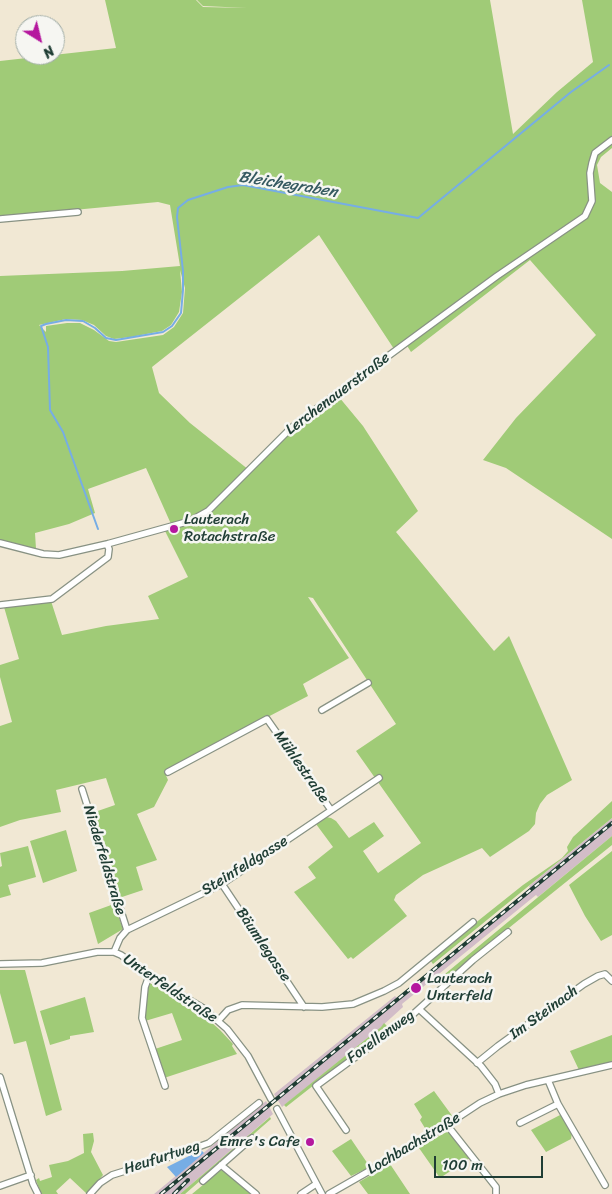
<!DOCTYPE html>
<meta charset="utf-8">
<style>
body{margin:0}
#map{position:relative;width:612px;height:1194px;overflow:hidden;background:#f1e8d4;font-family:Sriracha,sans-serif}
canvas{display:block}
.north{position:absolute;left:15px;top:15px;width:50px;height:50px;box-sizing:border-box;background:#f6f6f2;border:1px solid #a0aca6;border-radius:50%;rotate:144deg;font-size:14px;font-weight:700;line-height:20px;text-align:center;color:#1f3d34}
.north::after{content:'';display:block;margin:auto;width:18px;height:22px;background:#b5179e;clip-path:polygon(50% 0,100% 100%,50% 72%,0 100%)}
.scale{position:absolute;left:434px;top:1156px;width:109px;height:22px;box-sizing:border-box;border:2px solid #1f3d34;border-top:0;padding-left:6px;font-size:15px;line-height:18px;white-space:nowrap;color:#1f3d34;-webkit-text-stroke:4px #f6f6f2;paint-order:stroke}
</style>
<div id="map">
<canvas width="612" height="1194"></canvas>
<div class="north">N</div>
<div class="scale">100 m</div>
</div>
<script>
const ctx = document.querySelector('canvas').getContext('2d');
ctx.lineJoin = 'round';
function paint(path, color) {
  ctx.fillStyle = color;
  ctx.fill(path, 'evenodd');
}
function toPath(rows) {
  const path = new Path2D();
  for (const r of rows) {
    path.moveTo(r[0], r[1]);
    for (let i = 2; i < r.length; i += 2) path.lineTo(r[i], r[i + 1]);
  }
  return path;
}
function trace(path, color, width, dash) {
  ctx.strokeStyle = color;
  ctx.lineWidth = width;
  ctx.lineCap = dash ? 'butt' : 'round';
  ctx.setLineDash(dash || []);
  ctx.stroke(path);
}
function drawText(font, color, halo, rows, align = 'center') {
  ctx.font = font + ' Sriracha,sans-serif';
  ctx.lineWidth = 5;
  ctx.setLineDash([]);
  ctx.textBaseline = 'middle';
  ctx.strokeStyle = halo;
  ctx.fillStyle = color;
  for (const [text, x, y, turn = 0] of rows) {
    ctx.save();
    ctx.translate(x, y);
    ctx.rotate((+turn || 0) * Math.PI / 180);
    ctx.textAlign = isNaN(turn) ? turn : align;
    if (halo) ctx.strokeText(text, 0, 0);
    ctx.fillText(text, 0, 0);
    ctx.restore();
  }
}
paint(toPath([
 [612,818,612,836,538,897,536,895,402,1004,403,1007,381,1027,282,1107,274,1094,395,996,397,998,402,994,530,888,529,886],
 [266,1101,273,1114,180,1194,154,1194]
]), '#d2bdc8');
paint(toPath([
 [105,0,196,0,203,7,247,8,203,6,197,0,490,0,513,134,557,92,593,62,582,0,612,0,612,148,601,157,597,165,600,183,612,192,612,539,506,468,483,460,516,418,596,335,530,260,411,352,404,341,394,349,319,235,152,367,159,393,190,423,249,470,283,438,296,420,334,391,363,426,418,511,396,532,494,651,509,636,572,780,547,795,540,804,536,813,535,824,529,831,490,857,482,848,423,875,396,895,394,900,407,916,353,959,351,957,348,959,294,892,316,878,308,867,333,847,316,824,326,817,331,818,336,821,349,838,374,822,384,836,363,851,378,873,421,843,356,751,396,724,313,598,308,597,349,658,303,684,308,696,164,771,168,780,154,807,137,814,157,860,136,867,143,890,119,898,92,813,115,805,106,778,56,790,61,812,20,820,0,827,0,726,12,722,0,677,0,665,19,659,4,607,51,601,62,635,106,626,159,619,148,596,188,577,164,529,171,524,146,468,88,489,95,513,69,524,35,533,36,549,0,541,0,276,122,271,180,266,170,205,158,202,0,217,0,61,116,48],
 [180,270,185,288,183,313,174,327,163,335,116,342,109,341,94,330,80,323,67,323,46,326,46,332,39,325,66,319,82,320,94,325,106,336,114,339,131,337,162,331,171,325,179,312,182,292],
 [612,801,612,818,433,964,430,960,459,936,523,885,562,858,568,851,567,847,573,837],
 [66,830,77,871,43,883,30,841],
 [612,836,612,845,479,952,449,979,445,974],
 [28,846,36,877,8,885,11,895,0,898,0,867,2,866,0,853],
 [612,851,612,935,601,941,585,916,569,885],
 [114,904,123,929,98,944,89,913],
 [0,970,25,970,62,1110,46,1116,26,1041,14,1044,0,993],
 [150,984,153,984,203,1015,220,1030,233,1044,232,1046,237,1054,164,1078,155,1049,182,1040,172,1013,145,1021,144,1010,147,990],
 [85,997,94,1032,70,1036,70,1039,50,1045,40,1011],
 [384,1023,390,1029,347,1059,286,1107,284,1105,381,1027],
 [612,1035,612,1062,579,1070,570,1051],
 [434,1091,453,1117,428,1133,420,1120,422,1117,414,1104],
 [562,1114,572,1133,571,1139,546,1152,531,1130],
 [270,1117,271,1119,185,1194,180,1194],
 [446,1132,450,1133,460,1145,470,1158,440,1178,419,1148],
 [93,1133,94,1141,91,1152,103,1175,87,1194,70,1178,56,1191,58,1194,41,1194,36,1180,39,1178,40,1181,52,1177,49,1165,68,1161,84,1153,83,1134],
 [351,1139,370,1167,351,1176,332,1151],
 [390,1164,410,1194,368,1194,359,1182],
 [221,1170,224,1171,253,1194,192,1194]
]), '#a0cb77');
paint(toPath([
 [201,1150,204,1153,176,1177,167,1167]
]), '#76ade5');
trace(toPath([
 [98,529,63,432,50,410,48,347,41,326,46,324,66,320,83,321,95,328,106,338,116,340,163,332,172,326,181,313,183,290,183,271,177,217,178,208,188,200,228,187,243,185,418,218,571,92,609,65]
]), '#76ade5', 2);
const street = toPath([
 [0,219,78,212],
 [0,543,43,554,59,555,107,544,190,521,208,511,290,429,312,412,497,276,585,216,592,201,590,173,592,163,595,153,612,140],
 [0,605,52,599,108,557,109,549,107,544],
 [322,710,368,683],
 [168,772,267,719,331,810],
 [82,789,127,930],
 [222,884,304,1007],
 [114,952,120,938,127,930,222,884,379,778],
 [0,964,42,963,97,952,114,952,121,955,149,976,203,1008,227,1029,248,1056,271,1099],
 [149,976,145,987,142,1018,165,1086],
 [419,1009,481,1066,495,1084,499,1094],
 [218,1021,228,1010,242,1005,322,1007,353,1004,384,991,399,983,473,922],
 [477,1063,498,1046,584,984,598,976,605,974,612,981],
 [0,1077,33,1184,38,1194],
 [548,1080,558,1104,605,1185],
 [277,1109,322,1194],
 [520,1123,558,1104],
 [447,1125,496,1187,496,1194],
 [346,1130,316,1086,410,1017,473,960,508,932],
 [221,1165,256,1194],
 [203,1181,252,1138],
 [0,1186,31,1175],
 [90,1194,100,1183,112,1175,173,1156,209,1143,259,1103],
 [301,1194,316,1184],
 [329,1194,427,1138,480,1103,499,1094,526,1085,612,1065]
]);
trace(street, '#889284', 8);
trace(street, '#fff', 5.5);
const rail = toPath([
 [161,1194,612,823],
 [174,1194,188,1180]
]);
trace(rail, '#1f3d34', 4);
trace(rail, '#f6f6f2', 2, [5.5]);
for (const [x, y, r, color] of [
 [174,529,5,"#b5179e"],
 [416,988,6,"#b5179e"],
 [310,1142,5,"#b5179e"]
]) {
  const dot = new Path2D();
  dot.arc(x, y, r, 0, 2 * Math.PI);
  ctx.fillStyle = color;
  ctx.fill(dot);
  trace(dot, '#f6f6f2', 2);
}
drawText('15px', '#1f3d34', '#f6f6f2', [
 ["Lerchenauerstraße",338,394,-37],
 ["Mühlestraße",301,767,55],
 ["Niederfeldstraße",104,860,73],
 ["Steinfeldgasse",245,866,-32],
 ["Bäumlegasse",263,945,56],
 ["Unterfeldstraße",170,989,34],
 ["Im Steinach",544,1013,-36],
 ["Forellenweg",381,1037,-36],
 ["Lochbachstraße",414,1144,-31],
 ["Heufurtweg",162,1158,-18]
]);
drawText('15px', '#1f3d34', '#f6f6f2', [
 ["Lauterach",184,520],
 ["Rotachstraße",184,537],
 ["Lauterach",427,979],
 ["Unterfeld",427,996],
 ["Emre's Cafe",300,1142,"right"]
], 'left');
drawText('italic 16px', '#355960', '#f6f6f2', [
 ["Bleichegraben",288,185,9]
]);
</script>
